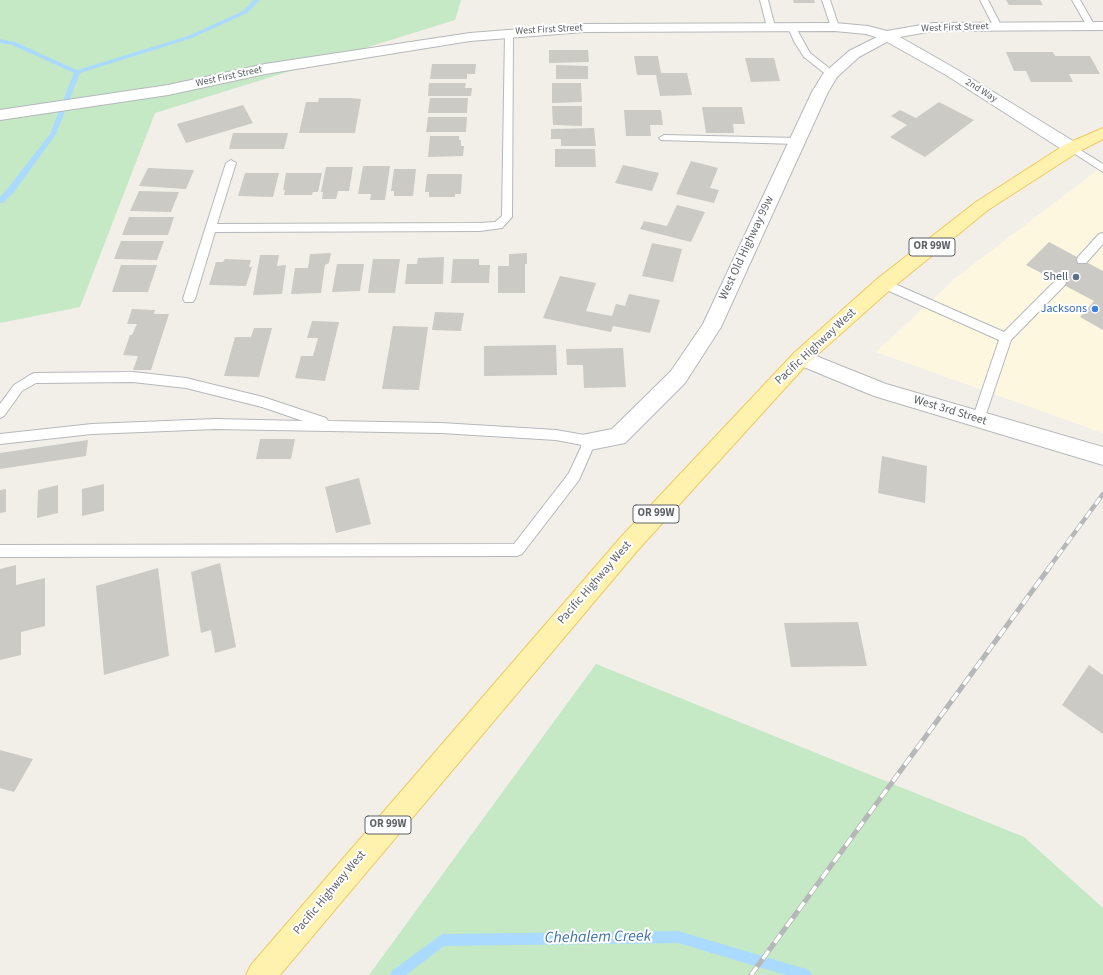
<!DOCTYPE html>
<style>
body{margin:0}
canvas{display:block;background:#f1efe8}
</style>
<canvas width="1103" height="975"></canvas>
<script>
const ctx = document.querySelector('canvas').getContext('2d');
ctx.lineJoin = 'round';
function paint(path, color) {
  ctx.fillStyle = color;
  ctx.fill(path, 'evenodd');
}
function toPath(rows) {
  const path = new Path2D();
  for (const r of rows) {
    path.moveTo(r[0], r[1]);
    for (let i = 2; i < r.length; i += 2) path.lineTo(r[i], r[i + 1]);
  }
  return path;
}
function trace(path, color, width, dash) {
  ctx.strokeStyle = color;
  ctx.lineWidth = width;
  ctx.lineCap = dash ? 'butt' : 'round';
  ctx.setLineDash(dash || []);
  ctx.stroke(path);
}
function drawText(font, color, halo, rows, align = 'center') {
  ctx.font = font + ' "Source Sans 3",sans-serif';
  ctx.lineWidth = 4;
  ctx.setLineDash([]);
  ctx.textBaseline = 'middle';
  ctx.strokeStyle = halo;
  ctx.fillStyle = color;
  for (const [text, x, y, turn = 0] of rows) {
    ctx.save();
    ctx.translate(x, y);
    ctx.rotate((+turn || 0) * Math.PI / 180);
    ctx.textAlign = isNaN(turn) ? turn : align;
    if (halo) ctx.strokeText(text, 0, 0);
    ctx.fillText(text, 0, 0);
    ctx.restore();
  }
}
paint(toPath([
 [1103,166,1103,433,876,352,958,276]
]), '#fef7e0');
paint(toPath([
 [0,0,461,0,455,20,155,113,80,307,0,323],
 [596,664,1024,837,1103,908,1103,975,369,975]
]), '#c5e8c5');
paint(toPath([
 [254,0,260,0,247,13,192,38,80,73,56,134,14,192,3,203,0,203,0,197,8,188,50,134,74,73,12,45,0,43,0,39,15,42,77,70,188,36,243,11,254,0],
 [678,931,806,969,810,971,812,975,786,975,678,943,444,946,406,975,390,975,392,971,442,934,678,931]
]), '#aadaff');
paint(toPath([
 [793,0,814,0,815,3,794,3],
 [1006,0,1040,0,1043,5,1009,5],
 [549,50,588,50,589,62,549,63],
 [1006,52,1053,52,1055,56,1090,56,1100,74,1069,74,1073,82,1031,82,1026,71,1014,71],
 [634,56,658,56,661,73,687,73,692,95,660,96,656,75,637,75],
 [745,58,774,58,780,81,751,82],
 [432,64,476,64,475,74,467,74,467,79,430,79],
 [556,65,588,66,588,79,556,79],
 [429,83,466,83,465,88,472,88,471,96,428,96],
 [552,83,581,83,582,102,552,103],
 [319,98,351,98,361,99,355,133,299,133,306,102,318,102],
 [430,98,468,98,467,113,428,113],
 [939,102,974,120,925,157,890,137,907,125,891,116,900,110,916,118],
 [243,105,253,123,186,143,177,124],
 [552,106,582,106,582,126,553,125],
 [702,107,742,107,745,124,733,124,734,133,706,133],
 [624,110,661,110,663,125,650,125,651,136,626,136],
 [428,117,467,117,466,132,426,132],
 [594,128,596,146,561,146,561,139,551,139,551,129],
 [233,133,288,133,284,149,229,149],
 [430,136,459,136,459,140,461,140,461,146,464,146,463,156,428,157],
 [555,149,595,149,596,167,555,167],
 [691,161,718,168,710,188,719,190,714,203,676,194],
 [623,165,659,173,652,191,615,183],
 [363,166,390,166,385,200,370,200,371,194,358,194],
 [326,167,353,167,349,191,338,191,336,199,322,199,323,192,321,192],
 [148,168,194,170,186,189,139,186],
 [394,169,416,169,413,196,394,196,394,191,391,191],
 [245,173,279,173,273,197,238,196],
 [286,173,322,173,318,192,313,192,312,195,284,195,285,190,283,190],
 [427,174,462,174,461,194,455,194,455,197,429,197,429,192,425,192],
 [139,191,179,192,171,212,130,211],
 [677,205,705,212,691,242,640,229,644,221,667,226],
 [129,217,174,217,168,235,122,235],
 [121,241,164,241,157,260,114,259],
 [1049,242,1103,271,1103,330,1080,317,1094,301,1026,265],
 [652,243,682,249,673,282,642,276],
 [331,253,329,263,325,265,321,293,291,294,295,268,308,268,310,254],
 [527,253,527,264,525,264,525,293,498,293,498,266,509,266,509,254],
 [260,255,279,255,277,266,286,265,282,294,253,295],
 [444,257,443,284,405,284,407,264,417,264,418,258],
 [225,259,251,260,249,267,252,267,246,286,209,285,216,262,223,262],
 [373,259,400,259,395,293,368,293],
 [453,259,479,259,479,265,490,265,489,283,451,283],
 [337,264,364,264,360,291,332,292],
 [121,265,157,265,148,292,112,292],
 [560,276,596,283,586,311,612,316,616,304,625,306,629,294,660,300,650,333,613,326,611,332,543,318],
 [132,309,155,310,154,314,169,314,151,370,133,370,138,356,123,355,130,335,132,335,137,324,127,324],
 [435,312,464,313,461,331,432,330],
 [312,321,339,322,325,381,295,378,301,356,313,356,318,338,307,338],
 [393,326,428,327,419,390,382,389],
 [254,328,272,328,259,377,224,376,235,337,251,337],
 [556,345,557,375,484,376,484,346],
 [623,348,626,387,584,388,583,365,567,365,566,349],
 [260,439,295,439,291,459,256,459],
 [88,440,86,456,0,469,0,453],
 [882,456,927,466,925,503,878,493],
 [359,478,371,524,336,533,325,487],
 [104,484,104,511,82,516,82,489],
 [58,485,58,513,37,518,38,490],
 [6,489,6,512,0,513,0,490],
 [220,563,236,647,215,653,211,630,201,633,191,572],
 [16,565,16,585,45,578,45,626,21,632,21,655,0,660,0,569],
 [158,568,169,656,104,675,96,586],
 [858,622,867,666,791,667,784,623],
 [1089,665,1103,675,1103,734,1062,705],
 [0,750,33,759,14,792,0,788]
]), '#cccac5');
const service = toPath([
 [760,0,768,0,775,27,774,29,771,30,767,27,760,0],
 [822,0,830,0,839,27,838,29,835,30,831,27,822,0],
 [980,0,988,0,1002,27,1001,29,995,29,980,0],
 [1072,0,1080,0,1095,26,1094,28,1088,28,1072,0],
 [792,25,796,28,810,53,834,72,836,74,834,76,828,76,804,57,795,43,788,28,792,25],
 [509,30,513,33,512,217,502,228,480,231,215,232,195,299,193,302,185,302,183,299,226,163,231,160,236,163,217,224,480,223,495,222,502,216,505,33,509,30],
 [664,135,797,138,802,141,797,144,661,140,659,138,664,135],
 [1072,145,1103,164,1103,172,1069,150,1067,148,1072,145],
 [1103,233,1103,244,1086,263,1078,263,1077,260,1078,257,1099,234,1103,233],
 [1060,279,1064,280,1066,283,1064,286,1011,340,984,420,982,423,978,425,974,423,972,420,999,340,880,287,878,284,880,281,888,281,1004,332,1056,280,1060,279],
 [133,372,186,378,263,397,326,418,328,421,441,423,556,430,590,436,594,437,596,441,579,480,522,554,517,556,0,557,0,545,514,544,569,473,582,445,556,440,441,433,215,429,92,434,0,444,0,434,92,424,215,419,303,421,262,407,186,388,133,382,36,383,22,391,4,416,0,418,0,404,14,385,30,375,34,373,133,372]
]);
const minor = toPath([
 [887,32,892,33,894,36,892,39,859,57,837,77,828,92,721,327,685,383,625,443,590,450,582,447,579,441,582,435,612,429,671,371,703,324,812,92,823,74,849,51,887,32]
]);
const tertiary = toPath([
 [1103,22,1103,30,933,31,900,37,956,69,1078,144,1080,148,1078,152,1072,153,1066,152,946,75,882,39,866,34,835,31,584,32,470,41,265,74,168,95,0,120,0,110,168,85,265,64,470,33,584,24,835,23,868,26,887,31,933,23,1103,22],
 [801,350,886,384,1103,447,1103,465,874,396,794,363,791,358,794,353,801,350]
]);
const primary = toPath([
 [1103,128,1103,139,1078,152,988,210,891,289,808,363,637,551,280,975,246,975,251,965,621,537,794,353,877,279,976,202,1066,144,1103,128]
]);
trace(service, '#b5b8bc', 2);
trace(minor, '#b5b8bc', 2);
trace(tertiary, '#b5b8bc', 2);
trace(primary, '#f2c960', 2);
paint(service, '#fff');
paint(minor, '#fff');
paint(tertiary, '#fff');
paint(primary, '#fff2af');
const railFar1 = toPath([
 [1048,569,1103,494]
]);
const rail = toPath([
 [751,975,1049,568]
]);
trace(railFar1, '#b6b7b8', 4.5);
trace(rail, '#b6b7b8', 5);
trace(railFar1, '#fff', 3, [8]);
trace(rail, '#fff', 3.5, [10]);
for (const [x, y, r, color] of [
 [1076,277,4,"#5c6f8a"],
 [1095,309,4,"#3f7fe0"]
]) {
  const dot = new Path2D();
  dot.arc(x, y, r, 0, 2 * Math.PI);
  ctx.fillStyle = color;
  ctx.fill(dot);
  trace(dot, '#fff', 1.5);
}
drawText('10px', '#5f6368', '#fff', [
 ["West First Street",955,28,-2],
 ["West First Street",549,30,-3],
 ["West First Street",229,77,-12],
 ["2nd Way",981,91,32]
]);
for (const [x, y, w] of [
 [932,247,46],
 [656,514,46],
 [388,825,46]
]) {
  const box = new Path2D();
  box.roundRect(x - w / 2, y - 9, w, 18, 3);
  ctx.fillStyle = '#fff';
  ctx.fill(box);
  trace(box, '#5f6368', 1);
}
drawText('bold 11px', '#5f6368', null, [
 ["OR 99W",932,247],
 ["OR 99W",656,514],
 ["OR 99W",388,825]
]);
drawText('12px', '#5f6368', '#fff', [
 ["West Old Highway 99w",747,248,-65],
 ["Pacific Highway West",816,347,-43],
 ["West 3rd Street",950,411,17],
 ["Pacific Highway West",595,583,-49],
 ["Pacific Highway West",330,893,-50]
]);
drawText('12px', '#4e5e75', '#fff', [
 ["Shell",1068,277]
], 'right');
drawText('12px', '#366cbe', '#fff', [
 ["Jacksons",1087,309]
], 'right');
drawText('italic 16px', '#4174aa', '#fff', [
 ["Chehalem Creek",598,938,-1]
]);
</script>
